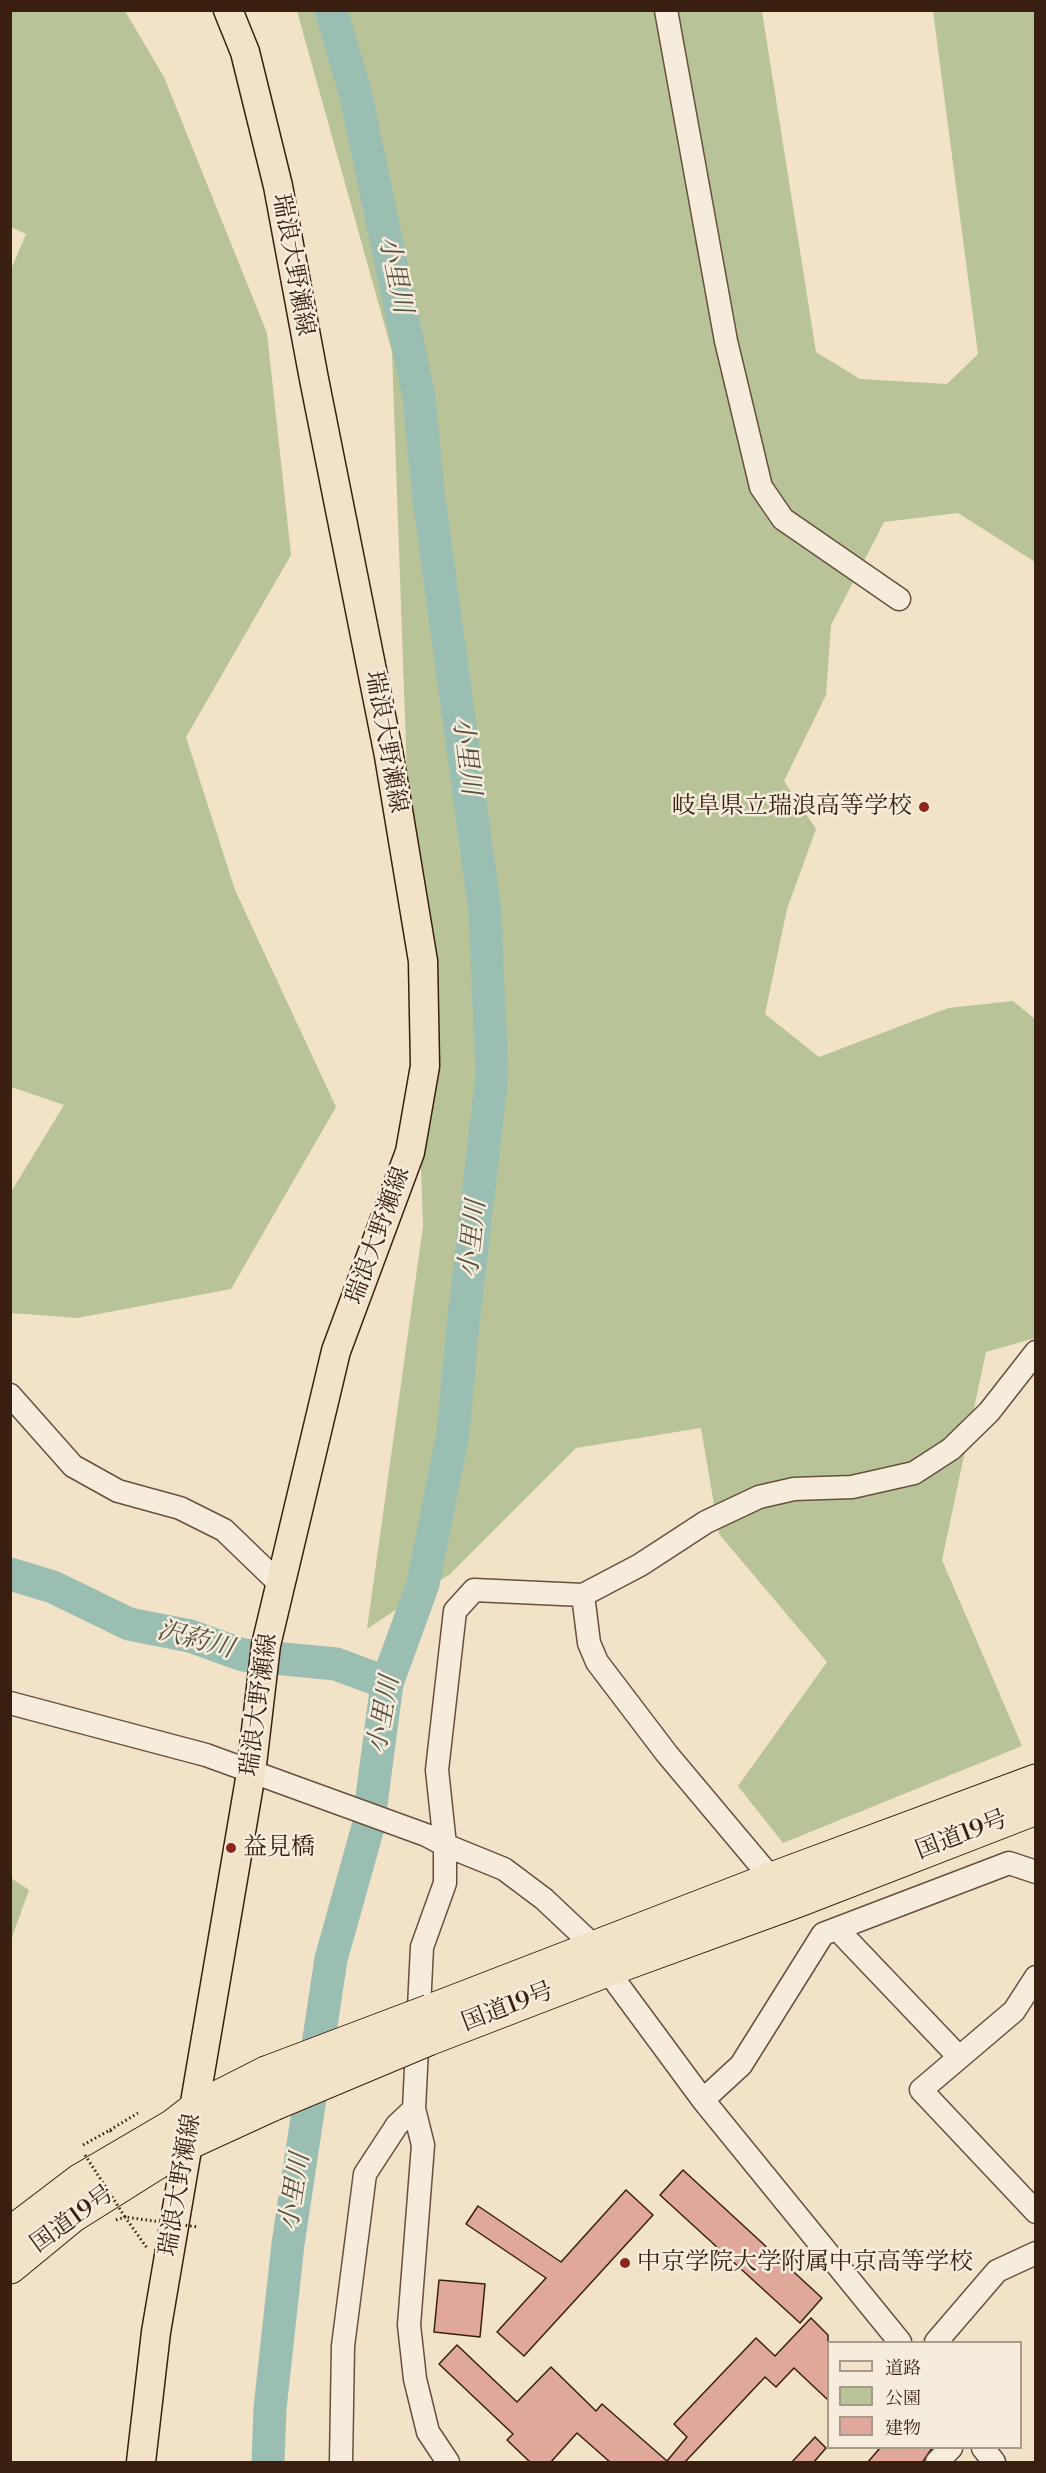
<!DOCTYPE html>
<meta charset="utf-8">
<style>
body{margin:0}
#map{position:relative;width:1046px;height:2473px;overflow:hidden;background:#f1e2c8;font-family:"Libre Bodoni","Noto Serif JP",serif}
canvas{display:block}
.frame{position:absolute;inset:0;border:12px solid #391f0f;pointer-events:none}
.legend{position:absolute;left:827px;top:2341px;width:195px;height:108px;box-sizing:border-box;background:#f6ecdb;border:2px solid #aa9a89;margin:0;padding:8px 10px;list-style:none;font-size:18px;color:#391f0f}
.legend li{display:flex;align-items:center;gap:12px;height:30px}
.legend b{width:30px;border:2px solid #aa9a89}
</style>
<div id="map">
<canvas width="1046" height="2473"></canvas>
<div class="frame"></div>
<ul class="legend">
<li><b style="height:8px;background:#f1e2c8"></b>道路</li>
<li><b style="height:16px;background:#b8c498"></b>公園</li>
<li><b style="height:16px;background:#dfa89a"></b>建物</li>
</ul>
</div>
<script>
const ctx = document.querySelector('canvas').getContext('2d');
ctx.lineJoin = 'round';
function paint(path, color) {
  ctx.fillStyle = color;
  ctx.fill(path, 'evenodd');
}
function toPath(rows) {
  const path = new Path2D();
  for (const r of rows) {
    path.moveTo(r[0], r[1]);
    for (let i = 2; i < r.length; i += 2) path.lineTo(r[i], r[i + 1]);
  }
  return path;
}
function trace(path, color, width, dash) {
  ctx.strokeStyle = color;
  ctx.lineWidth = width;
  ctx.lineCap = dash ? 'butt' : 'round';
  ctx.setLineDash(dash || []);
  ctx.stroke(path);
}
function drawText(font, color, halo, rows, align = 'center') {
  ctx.font = font + ' "Libre Bodoni","Noto Serif JP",serif';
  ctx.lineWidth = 5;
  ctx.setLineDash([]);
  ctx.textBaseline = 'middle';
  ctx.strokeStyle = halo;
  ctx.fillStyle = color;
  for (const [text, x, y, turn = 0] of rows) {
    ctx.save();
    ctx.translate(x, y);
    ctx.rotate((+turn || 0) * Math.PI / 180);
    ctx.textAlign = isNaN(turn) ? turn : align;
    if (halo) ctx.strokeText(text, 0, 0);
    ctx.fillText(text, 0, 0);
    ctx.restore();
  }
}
paint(toPath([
 [11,10,125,11,164,77,267,333,291,555,186,737,235,890,336,1107,231,1289,77,1318,11,1313,11,1192,64,1105,11,1087,10,272,26,234,11,227],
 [297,11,762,11,816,352,860,379,947,384,978,354,933,11,1035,11,1035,562,958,513,884,522,831,625,826,695,784,781,816,829,787,909,765,1014,819,1057,948,1008,1013,1001,1035,1019,1035,1338,986,1352,942,1560,1022,1746,783,1843,738,1786,827,1662,719,1534,701,1428,576,1448,450,1574,367,1629,423,1226,392,352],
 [11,1878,29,1890,11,1940]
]), '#b8c498');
trace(toPath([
 [10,1574,53,1587,129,1624,190,1636,243,1655,336,1664,387,1683],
 [268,2462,270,2408,288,2244,331,1959,368,1827,387,1683,423,1584,453,1433,463,1325,492,1075,485,912,428,491,419,397,356,96,331,10]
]), '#9bbeb2', 33);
const building = toPath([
 [683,2170,822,2298,800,2323,660,2195,683,2170],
 [626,2190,653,2215,524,2356,497,2332,546,2278,466,2224,478,2206,561,2262,626,2190],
 [439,2280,485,2284,480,2337,434,2332,439,2280],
 [811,2318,828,2335,828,2400,794,2368,776,2387,765,2377,684,2463,611,2463,577,2433,550,2463,531,2463,507,2440,513,2434,439,2364,457,2345,517,2402,551,2367,596,2411,602,2404,667,2461,687,2437,674,2424,756,2338,775,2356,811,2318],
 [815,2437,826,2448,813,2463,791,2463,815,2437],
 [880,2448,932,2448,922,2463,867,2463,880,2448]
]);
paint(building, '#dfa89a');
trace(building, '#391f0f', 1.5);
const minor = toPath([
 [666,10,726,341,761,487,783,519,899,599],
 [10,1395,73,1466,118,1491,180,1508,224,1530,279,1583],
 [583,1595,589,1643,597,1662,667,1754,772,1879],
 [10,1703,206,1755,426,1835,445,1845,504,1869,544,1899,596,1948,607,1970,703,2100,900,2342],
 [837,1929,959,2057],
 [1036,1977,1014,2011,921,2090,1036,2212],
 [703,2100,741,2065,823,1934,1009,1863,1036,1872],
 [936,2342,997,2271,1036,2253],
 [983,2448,994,2462],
 [341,2462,343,2346,365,2174,397,2125,414,2109],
 [448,2462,428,2432,415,2379,409,2325,423,2145,414,2109,422,1947,445,1883,445,1845,437,1770,455,1611,474,1590,583,1595,640,1565,706,1522,759,1497,794,1489,852,1487,914,1473,951,1449,989,1412,1036,1352],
 [937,2462,951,2448]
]);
const major = toPath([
 [141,2462,156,2332,251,1773,266,1645,336,1351,410,1152,425,1066,423,961,389,756,314,379,278,186,245,52,228,10]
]);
const highway = toPath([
 [430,2011,772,1879,1036,1781],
 [428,2039,607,1970,799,1900,1036,1808],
 [10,2234,81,2180,173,2126,195,2109,266,2073],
 [10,2267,72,2216,188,2143,273,2104]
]);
trace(minor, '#67503d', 25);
trace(major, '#391f0f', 31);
trace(highway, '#391f0f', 35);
trace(toPath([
 [110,2130,138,2113],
 [83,2145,110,2130,112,2133],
 [116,2220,125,2217,147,2248]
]), '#391f0f', 3, [1.5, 3]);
trace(minor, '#f6ecdb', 22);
trace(major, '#f1e2c8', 28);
trace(highway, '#f1e2c8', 33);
const highwayBridge = toPath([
 [266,2073,430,2011],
 [273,2104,428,2039]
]);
trace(highwayBridge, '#391f0f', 35, []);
trace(toPath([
 [85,2155,125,2217,198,2227]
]), '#391f0f', 3, [1.5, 3]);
trace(highwayBridge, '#f1e2c8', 33);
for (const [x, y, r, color] of [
 [924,807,6,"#8f2418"],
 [231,1848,6,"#8f2418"],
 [625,2263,6,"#8f2418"]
]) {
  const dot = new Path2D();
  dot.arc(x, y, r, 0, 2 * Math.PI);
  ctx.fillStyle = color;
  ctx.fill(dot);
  trace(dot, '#f6ecdb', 2);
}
drawText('24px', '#391f0f', '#f6ecdb', [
 ["瑞浪大野瀬線",292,265,80],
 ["瑞浪大野瀬線",385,742,80],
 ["瑞浪大野瀬線",379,1236,-70],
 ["瑞浪大野瀬線",260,1705,-82],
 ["国道19号",962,1836,-21],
 ["国道19号",508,2008,-21],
 ["瑞浪大野瀬線",181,2185,-80],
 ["国道19号",73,2220,-36]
]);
drawText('24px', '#391f0f', '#f6ecdb', [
 ["岐阜県立瑞浪高等学校",912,807,"right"],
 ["益見橋",243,1848],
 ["中京学院大学附属中京高等学校",637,2263]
], 'left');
drawText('italic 26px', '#564f40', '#f6ecdb', [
 ["小里川",394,275,78],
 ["小里川",465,756,83],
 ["小里川",474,1239,-84],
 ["沢葯川",195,1641,15],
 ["小里川",385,1715,-80],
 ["小里川",296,2192,-81]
]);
</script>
